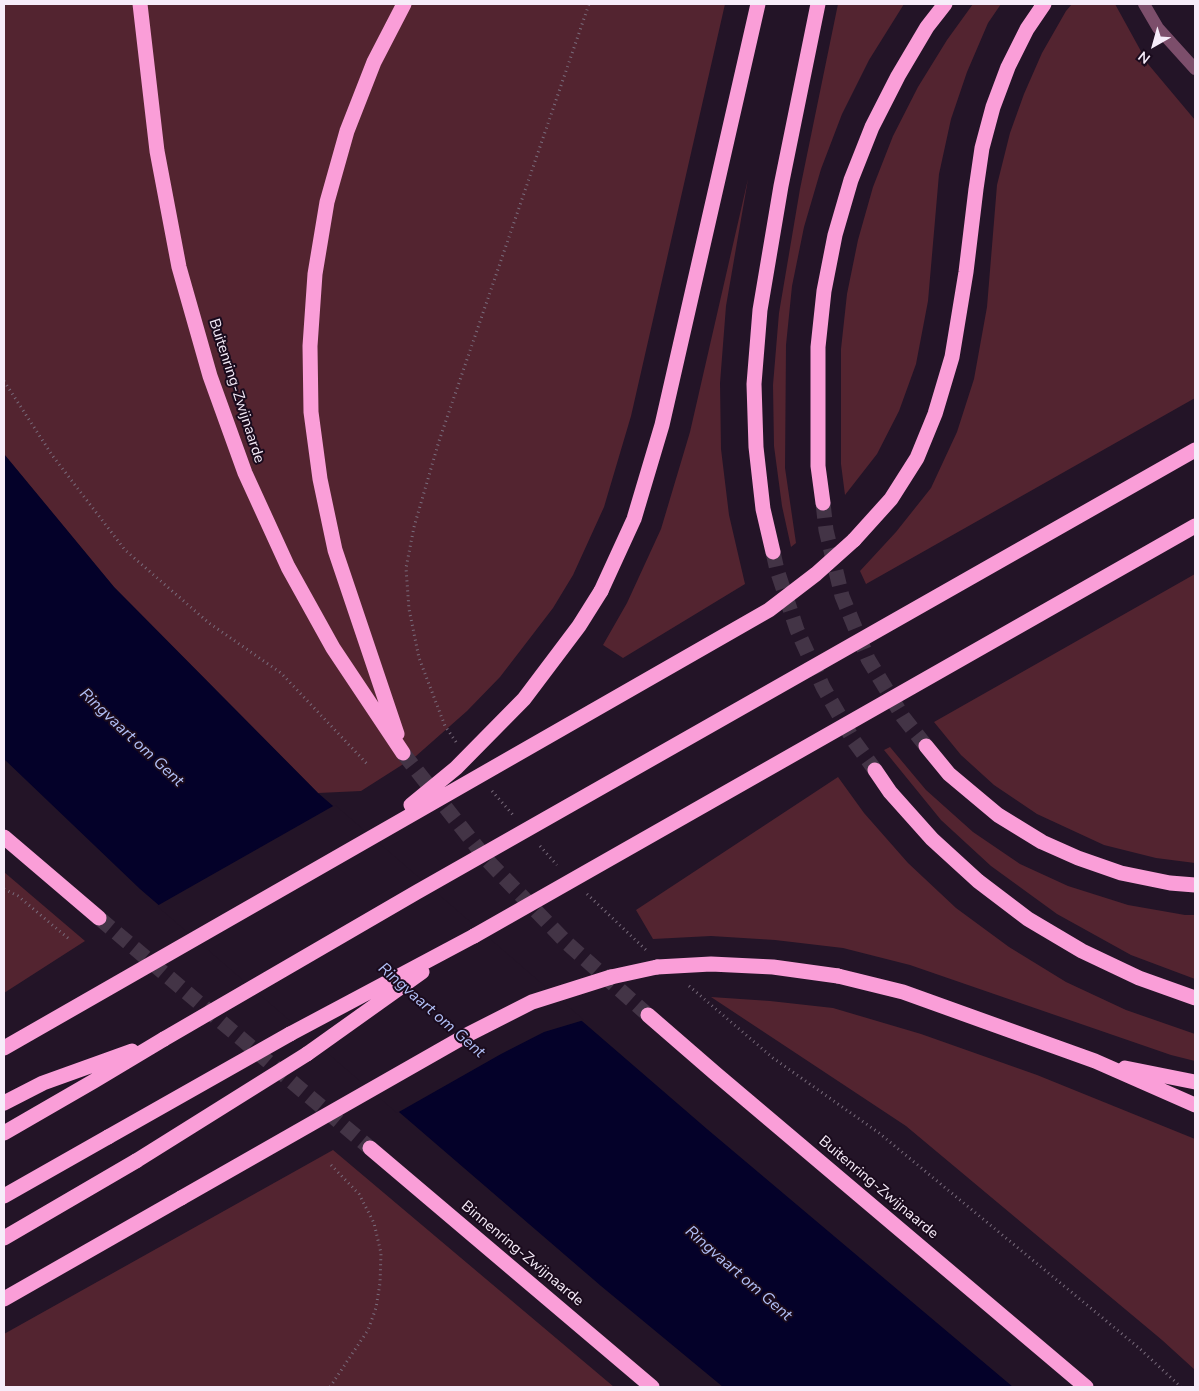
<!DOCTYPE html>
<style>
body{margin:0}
#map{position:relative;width:1199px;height:1391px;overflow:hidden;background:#231427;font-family:"Nunito Sans",sans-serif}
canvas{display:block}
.frame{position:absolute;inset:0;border:5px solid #f6ecf9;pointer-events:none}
.north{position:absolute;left:1129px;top:20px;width:50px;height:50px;-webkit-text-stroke:4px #1a0b1d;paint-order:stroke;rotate:218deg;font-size:14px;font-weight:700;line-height:20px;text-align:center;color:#f6ecf9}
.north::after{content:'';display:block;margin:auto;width:18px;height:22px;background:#f6ecf9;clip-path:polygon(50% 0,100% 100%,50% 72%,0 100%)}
</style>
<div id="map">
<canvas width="1199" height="1391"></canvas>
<div class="frame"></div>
<div class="north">N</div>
</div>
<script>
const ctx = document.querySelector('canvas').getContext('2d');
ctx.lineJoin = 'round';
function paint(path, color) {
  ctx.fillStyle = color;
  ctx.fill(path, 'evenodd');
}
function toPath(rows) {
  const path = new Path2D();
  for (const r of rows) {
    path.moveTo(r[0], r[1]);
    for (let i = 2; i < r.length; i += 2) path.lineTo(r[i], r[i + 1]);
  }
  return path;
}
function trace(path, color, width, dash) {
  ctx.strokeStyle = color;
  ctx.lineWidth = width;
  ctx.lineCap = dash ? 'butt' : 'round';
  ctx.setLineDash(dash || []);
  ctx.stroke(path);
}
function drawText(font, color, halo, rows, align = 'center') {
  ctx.font = font + ' "Nunito Sans",sans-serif';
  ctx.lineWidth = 4;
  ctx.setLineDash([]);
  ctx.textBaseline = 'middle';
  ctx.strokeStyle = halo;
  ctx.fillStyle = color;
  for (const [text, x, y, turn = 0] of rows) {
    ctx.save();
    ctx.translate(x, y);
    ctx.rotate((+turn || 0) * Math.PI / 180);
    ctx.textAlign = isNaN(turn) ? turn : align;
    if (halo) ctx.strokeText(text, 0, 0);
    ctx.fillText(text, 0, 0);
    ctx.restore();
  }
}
paint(toPath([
 [4,4,725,4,631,416,604,507,573,575,553,608,530,638,500,677,467,711,416,756,361,791,318,793,114,587,4,454],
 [838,4,904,4,869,60,842,114,821,169,804,227,792,286,786,345,785,468,796,543,791,547,782,506,774,446,773,385,779,313,800,189],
 [973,4,1001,4,988,23,967,72,951,119,939,174,928,301,916,364,899,411,877,454,845,495,841,464,841,349,847,294,858,240,873,187,893,136,918,87,947,40],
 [1072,4,1115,4,1148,64,1195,120,1195,398,866,584,860,571,896,532,931,488,957,432,974,379,987,307,997,185,1010,133,1024,94,1042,53,1066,11],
 [748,179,726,306,720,383,721,449,729,515,745,584,623,658,603,645,627,603,661,529,690,432],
 [1195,574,1195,863,1156,858,1104,845,1037,814,994,785,961,755,934,722],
 [890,747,926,790,973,832,1020,864,1068,886,1128,905,1185,915,1195,915,1195,979,1131,955,1057,914,991,866,941,820,884,750],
 [838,777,864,813,908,863,956,908,1009,947,1066,982,1126,1010,1195,1034,1195,1061,1171,1055,910,965,843,948,775,940,711,936,653,939,636,910],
 [4,872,85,941,4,993],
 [711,997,770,1001,833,1008,921,1034,1037,1075,1195,1139,1195,1370,1162,1340,906,1126],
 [333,1150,614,1387,4,1387,4,1334]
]), '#532430');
paint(toPath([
 [4,454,114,587,318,793,707,1129,1013,1387,723,1387,601,1286,140,889,4,759]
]), '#040129');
paint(toPath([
 [335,805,584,1020,544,1032,501,1054,397,1113,157,906]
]), '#231427');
trace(toPath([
 [823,503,826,530,842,596,868,659,903,717,926,746],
 [773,552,777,570,797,630,823,687,854,741,875,770],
 [403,753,487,860,567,943,648,1015],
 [99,918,370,1148]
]), '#433446', 15, [15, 8]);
trace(toPath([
 [4,381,52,455,125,550,209,623,281,673,369,766],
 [456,742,445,726,419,658,409,609,406,568,414,527,439,441,589,4],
 [492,791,513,815],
 [540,846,557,865],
 [4,889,18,896,69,939],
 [587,894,646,950],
 [689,986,773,1058,879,1133,1139,1348,1181,1387],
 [330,1387,368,1330,376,1308,380,1283,381,1253,374,1223,359,1194,331,1165]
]), '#796c7c', 3, [1, 4]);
trace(toPath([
 [1144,4,1158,28,1195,69]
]), '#7c4e6b', 12);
trace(toPath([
 [140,4,157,151,179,267,210,376,245,473,288,567,333,648,403,753],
 [823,503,818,466,818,347,824,291,835,235,851,180,872,127,898,76,927,27,945,4],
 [854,540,891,499,917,458,935,414,952,357,966,272,976,189,982,148,993,107,1008,67,1027,29,1044,4],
 [773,552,763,509,756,447,754,384,760,310,781,186,818,4],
 [601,591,634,519,662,425,758,4],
 [397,734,335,550,320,479,311,412,310,346,315,274,327,202,347,131,374,62,404,4],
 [926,746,949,774,998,815,1042,842,1078,858,1121,873,1170,883,1195,885],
 [875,770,890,792,932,839,978,881,1028,919,1082,951,1139,978,1195,998],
 [4,837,99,918],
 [838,976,903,992,1095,1061,1195,1105],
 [611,977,657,967],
 [648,1015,716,1074,1086,1387],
 [290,1034,474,936],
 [307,1054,422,972],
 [1125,1068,1195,1082],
 [4,1103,43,1083,132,1051],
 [4,1133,94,1081,164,1039],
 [370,1148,652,1387],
 [4,1196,108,1137],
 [4,1238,136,1161],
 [4,1299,181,1198]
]), '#fa9ed8', 15);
trace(toPath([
 [411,805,456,768,524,699,579,626,601,591],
 [474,936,1195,526],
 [657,967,711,964,773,967,838,976],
 [164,1039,417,892,1195,450],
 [4,1048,769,610,816,574,854,540],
 [108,1137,290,1034],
 [136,1161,307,1054],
 [181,1198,467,1035,532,1002,611,977]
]), '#fa9ed8', 15);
drawText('15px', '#f6ecf9', '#1a0b1d', [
 ["Buitenring-Zwijnaarde",236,391,72],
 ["Buitenring-Zwijnaarde",878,1188,40],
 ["Binnenring-Zwijnaarde",522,1254,40]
]);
drawText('italic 16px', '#b2c0f7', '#1a0b1d', [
 ["Ringvaart om Gent",131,738,43],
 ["Ringvaart om Gent",431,1011,41],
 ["Ringvaart om Gent",738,1274,41]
]);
</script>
